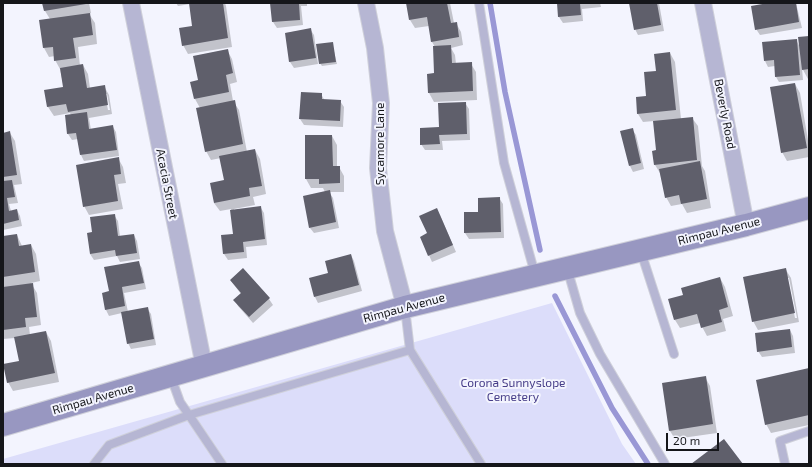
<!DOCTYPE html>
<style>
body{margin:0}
#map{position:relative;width:812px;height:467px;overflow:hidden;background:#f3f4fe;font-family:"Exo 2",sans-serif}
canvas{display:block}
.frame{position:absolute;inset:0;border:4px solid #15161a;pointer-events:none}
.scale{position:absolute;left:666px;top:433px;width:53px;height:18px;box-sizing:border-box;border:2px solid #15161a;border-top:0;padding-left:5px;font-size:12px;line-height:14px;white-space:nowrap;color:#15161a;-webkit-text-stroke:3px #f3f4fe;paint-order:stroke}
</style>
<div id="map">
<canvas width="812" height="467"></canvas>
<div class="frame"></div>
<div class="scale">20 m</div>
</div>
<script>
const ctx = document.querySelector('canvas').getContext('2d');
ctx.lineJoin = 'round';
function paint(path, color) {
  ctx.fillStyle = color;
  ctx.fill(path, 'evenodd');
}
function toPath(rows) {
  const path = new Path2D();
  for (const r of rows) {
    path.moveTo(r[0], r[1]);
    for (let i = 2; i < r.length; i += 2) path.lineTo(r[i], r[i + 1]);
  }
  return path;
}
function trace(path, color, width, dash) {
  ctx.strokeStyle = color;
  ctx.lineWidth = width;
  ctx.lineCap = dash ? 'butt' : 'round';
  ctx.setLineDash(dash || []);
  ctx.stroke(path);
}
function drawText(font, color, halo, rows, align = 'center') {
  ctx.font = font + ' "Exo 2",sans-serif';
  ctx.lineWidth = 4;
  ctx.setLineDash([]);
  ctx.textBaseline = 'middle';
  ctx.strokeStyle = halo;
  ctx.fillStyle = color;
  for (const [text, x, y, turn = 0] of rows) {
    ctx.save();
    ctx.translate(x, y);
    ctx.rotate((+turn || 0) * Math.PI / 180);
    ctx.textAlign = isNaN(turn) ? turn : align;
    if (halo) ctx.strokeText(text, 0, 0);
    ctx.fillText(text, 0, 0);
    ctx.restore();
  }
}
paint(toPath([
 [552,303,622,444,636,464,3,464,3,459]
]), '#dcddfa');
paint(toPath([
 [44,3,89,3,91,13,89,14,95,23,97,44,78,47,80,66,83,65,88,74,90,88,104,86,109,95,112,114,89,118,91,130,113,127,116,132,119,156,84,161,81,155,78,139,72,140,68,134,71,115,70,113,54,116,48,107,46,91,64,88,60,69,55,60,55,56,49,57,44,48,41,21,50,19,45,11],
 [105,94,107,94,110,110,108,110],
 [176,3,225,3,226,6,232,47,188,54,183,45,194,27,190,4,178,6],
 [271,3,307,3,307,6,301,6,303,25,277,28,273,22],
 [407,3,450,3,454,23,456,23,461,32,463,45,451,48,455,55,456,64,471,64,476,72,477,100,434,102,429,93,428,75,435,74,435,47,432,42,429,26,415,28,410,20],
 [558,3,600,3,601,7,582,9,583,21,563,23,559,17],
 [630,3,659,3,664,31,638,35,635,29],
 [773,3,796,3,802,28,760,35,756,29],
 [310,29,314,35,318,64,294,68,290,62,286,33],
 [809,37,809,78,808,79,802,68,803,80,779,82,776,77,775,66,768,67,765,61,796,40,800,47],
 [332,43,337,64,322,66,319,62],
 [227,50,232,59,237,82,230,84,233,101,239,110,247,152,255,150,260,159,266,194,253,197,255,205,234,209,234,210,261,208,264,213,267,245,246,247,247,258,228,260,224,254,222,236,234,234,231,209,220,211,214,203,225,181,221,158,211,160,206,151,200,108,195,99,199,81],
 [670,53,675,62,681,119,692,118,698,126,702,166,705,171,711,208,687,213,682,204,671,206,666,197,660,173,655,165,657,151,654,121,643,122,638,114,647,97,657,72],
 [795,84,800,93,809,146,809,157,787,161,782,152],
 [302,93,321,94,325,101,340,101,344,107,343,127,304,125,300,119],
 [465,103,469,109,470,140,442,141,443,150,425,150,421,144],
 [632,129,636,135,644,169,633,172,630,166],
 [10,133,15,141,22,184,14,185,18,203,9,204,11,211,17,210,20,216,22,226,3,230,3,134],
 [306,136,332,136,337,145,337,167,339,167,344,176,344,192,329,192,333,198,339,228,314,233,310,228,325,192,323,188,311,188,306,179],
 [118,158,123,167,126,183,118,184,123,209,89,215,84,206],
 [499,198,503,204,504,238,469,239,465,233,465,213,479,213],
 [114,215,118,221,120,237,134,235,137,241,140,259,120,262,117,256,94,260,90,254,93,233],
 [440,215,456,252,432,262,421,237,428,234],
 [17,235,22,246,31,245,36,254,40,281,31,283,37,293,41,325,29,327,30,335,46,332,51,341,59,382,13,391,8,382,20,362,15,338,3,339,3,237],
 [351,255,354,261,362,291,318,303,315,297,310,279,329,274],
 [138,262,142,268,146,289,124,293,128,312,147,308,151,314,156,345,131,349,128,343,122,313,109,316,106,310,103,294,110,292],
 [243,270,269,299,273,305,253,323,238,306,235,300,241,294,231,281],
 [786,270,791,278,799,322,758,330,753,321],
 [787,278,789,278,797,318,795,318],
 [720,278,725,287,733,316,723,319,726,331,707,336,700,323,680,328,675,320,684,296],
 [790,330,793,336,795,353,762,357,758,351],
 [809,369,809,425,771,433,766,424],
 [705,377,710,386,717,433,675,439,670,431]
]), '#0003');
trace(toPath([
 [490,3,505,92,540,250],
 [555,296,612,408,648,464]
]), '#9997d5', 5.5);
paint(toPath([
 [42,3,86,3,86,4,44,11],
 [189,3,223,3,228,38,182,46,179,28,192,26],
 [270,3,299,3,300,20,272,22],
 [406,3,447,3,451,23,457,22,459,37,431,42,427,17,409,20],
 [557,3,580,3,581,15,558,17],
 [629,3,657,3,661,25,634,30],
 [768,3,796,3,799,22,755,30,751,6],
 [90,13,93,35,73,38,76,58,54,61,53,47,43,48,39,20],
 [311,28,316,58,289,62,285,33],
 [809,36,809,69,802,70,798,37],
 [797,39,800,75,775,77,774,60,764,61,762,42],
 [333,42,336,62,319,64,316,44],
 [451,45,452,63,472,62,473,91,428,93,427,74,434,73,433,46],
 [228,49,233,73,226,75,229,92,194,99,190,82,198,80,193,56],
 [670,52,676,110,637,114,636,97,646,96,644,72,656,71,654,54],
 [83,64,87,88,105,85,108,105,68,112,66,104,47,107,44,90,63,87,60,68],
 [795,83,807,148,781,153,770,87],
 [301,92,322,93,322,99,341,100,340,121,299,119],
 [235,100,243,144,205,152,196,108],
 [466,102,467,134,439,135,440,144,420,145,420,128,439,127,438,103],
 [87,112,89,129,113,125,117,150,80,155,76,133,67,134,65,115],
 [693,117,697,160,654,165,652,151,656,150,653,121],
 [633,128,641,163,629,166,620,131],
 [10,131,17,175,3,177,3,133],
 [305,135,332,135,333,166,340,166,340,183,319,184,319,179,305,179],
 [255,149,262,186,249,188,250,196,214,203,210,183,224,180,219,156],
 [119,157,121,174,114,175,118,201,83,207,76,165],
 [700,161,707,199,681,204,679,195,665,198,659,169],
 [12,180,15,197,7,198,9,211,17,209,19,220,3,224,3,181],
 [330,190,336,222,309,228,303,196],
 [500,197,501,232,464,233,464,212,478,212,478,198],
 [261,206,265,239,243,242,244,252,223,254,221,235,233,234,230,210],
 [437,208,453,245,428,256,420,237,427,233,419,216],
 [115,214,118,236,134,234,137,253,116,256,115,250,90,254,87,233,92,232,90,217],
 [17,234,19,246,31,244,35,272,3,277,3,236],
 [351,254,359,285,314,297,309,278,328,273,325,261],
 [139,261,144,283,122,287,125,306,105,310,102,293,109,291,104,267],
 [243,268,270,298,249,317,233,300,241,293,230,280],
 [786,268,795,313,752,322,743,277],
 [720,277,728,307,719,310,722,322,701,328,697,314,674,320,668,299,683,295,681,288],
 [33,283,37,317,25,318,26,327,3,330,3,287],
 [148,307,154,339,127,344,121,312],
 [790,329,792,347,757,352,755,333],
 [46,331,55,373,7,383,3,364,19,361,14,337],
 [809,368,809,415,765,425,756,380],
 [706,376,713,424,669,431,662,383],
 [724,439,743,464,691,464]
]), '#5f5f6b');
const lane = toPath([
 [479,3,504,163,535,274],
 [641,252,674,354],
 [567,268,580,313,600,354,665,464],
 [405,308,410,350,481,464],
 [94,464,109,445,189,415,180,402,171,377],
 [222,464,189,415,410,350],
 [785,464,780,441,809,431]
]);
const street = toPath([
 [131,3,204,366],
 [366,3,375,48,381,103,378,168,385,231,405,307],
 [703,3,746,225]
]);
const secondary = toPath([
 [3,425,405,307,746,225,809,208]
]);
trace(lane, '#cfd0da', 10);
trace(street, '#cfd0da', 18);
trace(secondary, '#cfd0da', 24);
trace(lane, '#b6b6d3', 8);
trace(street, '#b6b6d3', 16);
trace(secondary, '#9897c1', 22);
drawText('12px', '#15161a', '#f3f4fe', [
 ["Beverly Road",725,114,79],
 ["Sycamore Lane",380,144,-90],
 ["Acacia Street",167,184,79],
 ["Rimpau Avenue",719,231,-14],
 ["Rimpau Avenue",404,308,-15],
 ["Rimpau Avenue",93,399,-16]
]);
drawText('12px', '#473e89', '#f3f4fe', [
 ["Corona Sunnyslope",513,383],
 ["Cemetery",513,397]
]);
</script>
